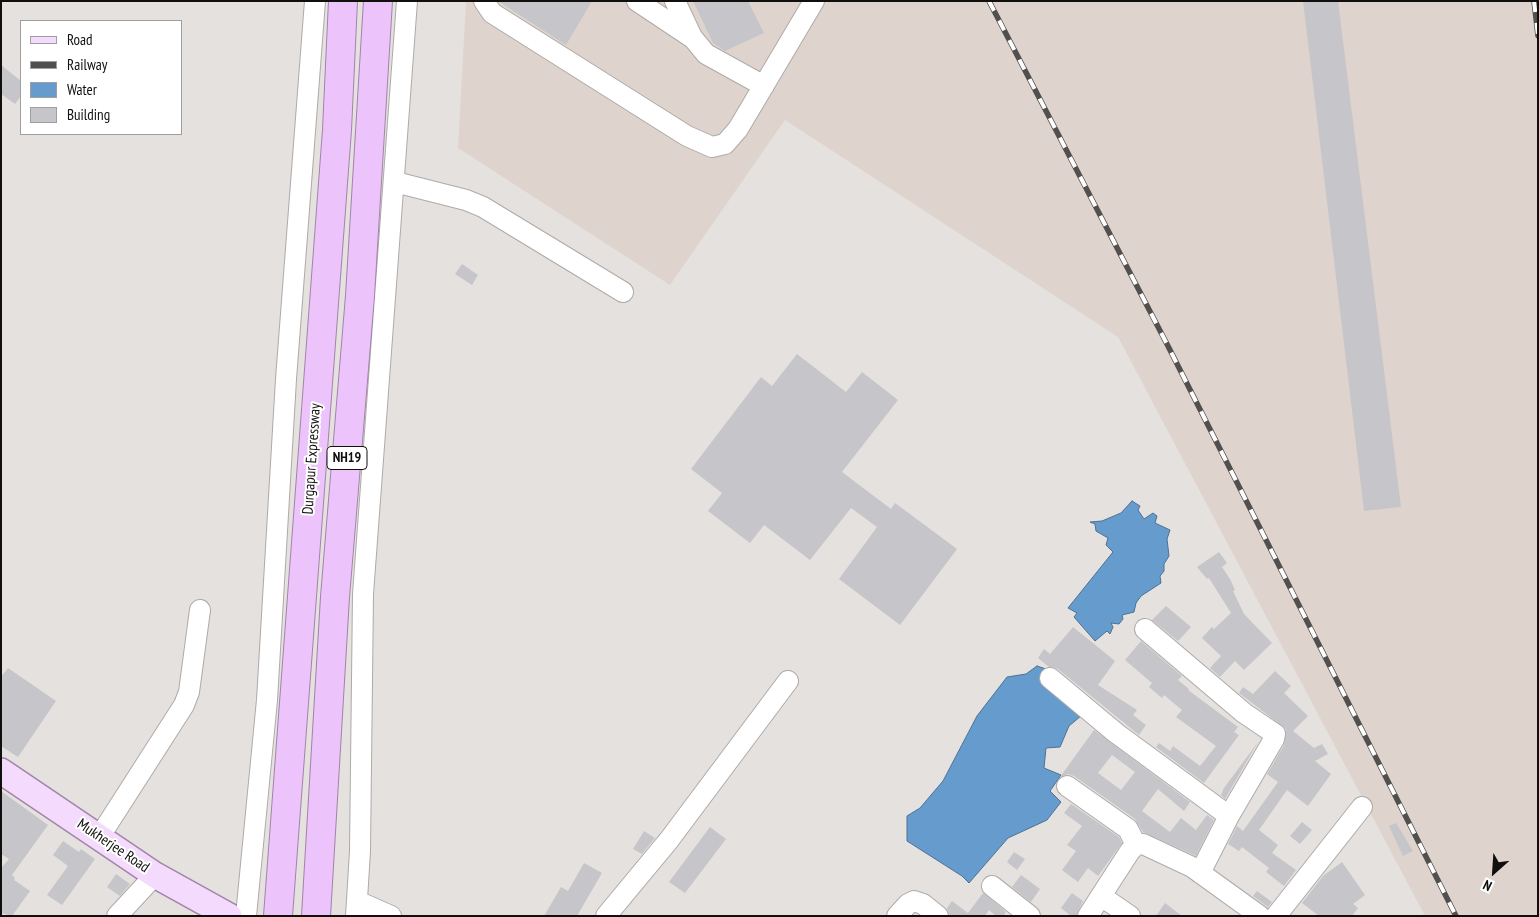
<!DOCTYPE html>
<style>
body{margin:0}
#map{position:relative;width:1539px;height:917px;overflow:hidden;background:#e5e1de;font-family:"PT Sans Narrow",sans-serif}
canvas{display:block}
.frame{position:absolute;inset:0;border:2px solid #100f0e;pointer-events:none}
.legend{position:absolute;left:20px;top:20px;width:162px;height:115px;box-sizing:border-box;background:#fff;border:1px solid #9f9f9f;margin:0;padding:6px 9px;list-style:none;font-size:15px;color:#100f0e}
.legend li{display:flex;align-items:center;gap:10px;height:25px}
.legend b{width:25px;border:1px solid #9f9f9f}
.north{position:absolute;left:1469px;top:847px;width:50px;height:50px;-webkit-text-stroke:4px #fff;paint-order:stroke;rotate:206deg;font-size:14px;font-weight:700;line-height:20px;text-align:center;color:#100f0e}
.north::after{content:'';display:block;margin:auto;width:18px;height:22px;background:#100f0e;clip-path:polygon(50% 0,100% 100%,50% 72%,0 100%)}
</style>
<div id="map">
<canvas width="1539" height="917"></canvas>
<div class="frame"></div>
<ul class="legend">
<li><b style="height:6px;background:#f4dbfd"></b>Road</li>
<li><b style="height:6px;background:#52504e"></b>Railway</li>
<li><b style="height:14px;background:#669bce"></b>Water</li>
<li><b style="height:14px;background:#c6c5c9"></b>Building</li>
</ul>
<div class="north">N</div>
</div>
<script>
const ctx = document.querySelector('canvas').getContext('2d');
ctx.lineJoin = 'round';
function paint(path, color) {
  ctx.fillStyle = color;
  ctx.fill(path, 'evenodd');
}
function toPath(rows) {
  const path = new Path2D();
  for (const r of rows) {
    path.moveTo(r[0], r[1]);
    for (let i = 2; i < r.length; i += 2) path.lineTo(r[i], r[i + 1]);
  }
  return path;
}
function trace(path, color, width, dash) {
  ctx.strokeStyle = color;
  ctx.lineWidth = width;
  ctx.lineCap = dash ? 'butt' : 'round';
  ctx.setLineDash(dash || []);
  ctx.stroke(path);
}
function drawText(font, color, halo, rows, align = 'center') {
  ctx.font = font + ' "PT Sans Narrow",sans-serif';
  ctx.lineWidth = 4;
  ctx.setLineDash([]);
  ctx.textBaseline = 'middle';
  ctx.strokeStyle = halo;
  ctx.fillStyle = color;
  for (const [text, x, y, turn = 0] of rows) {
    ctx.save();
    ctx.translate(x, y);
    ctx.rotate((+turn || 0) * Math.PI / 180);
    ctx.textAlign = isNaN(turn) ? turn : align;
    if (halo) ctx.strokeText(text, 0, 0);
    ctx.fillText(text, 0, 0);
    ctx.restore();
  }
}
paint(toPath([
 [466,1,1538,1,1538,916,1425,916,1118,337,785,120,670,285,458,148]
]), '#dfd4cd');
const water = toPath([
 [1132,501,1140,506,1138,510,1144,519,1153,513,1157,516,1155,523,1170,530,1167,539,1169,556,1164,564,1164,571,1160,576,1161,583,1141,596,1136,603,1134,612,1122,615,1123,619,1119,624,1111,623,1113,627,1110,634,1107,631,1095,641,1074,617,1077,613,1068,608,1113,552,1106,545,1108,538,1096,531,1095,524,1090,522,1102,521,1121,513,1132,501],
 [1037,666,1046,669,1046,677,1088,710,1069,726,1060,747,1046,748,1044,768,1061,775,1050,791,1061,802,1047,820,1008,838,969,883,962,876,907,841,907,816,920,808,943,781,977,716,1007,677,1026,674,1037,666]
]);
paint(water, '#669bce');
trace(water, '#4c7194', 1);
paint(toPath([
 [498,1,592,1,566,45],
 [693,1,748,1,764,33,725,51,713,43],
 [1303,1,1338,1,1401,507,1364,511],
 [1,65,21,81,21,96,15,104,1,94],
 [462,264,478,275,472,285,455,274],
 [797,354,846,392,862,372,898,400,842,472,891,509,895,503,957,549,900,625,839,579,877,527,851,508,810,560,764,525,750,543,708,511,722,493,691,469,761,377,772,386],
 [1219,552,1227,563,1222,567,1230,579,1235,590,1233,591,1244,614,1272,643,1244,670,1235,661,1220,677,1210,668,1221,656,1202,638,1212,627,1214,629,1231,613,1209,578,1207,579,1197,567],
 [1166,606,1191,627,1178,641,1152,620],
 [1073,627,1115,661,1098,685,1137,710,1133,715,1146,725,1139,735,1058,669,1049,667,1038,658,1044,649,1050,654],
 [1141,641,1182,676,1178,680,1189,689,1188,690,1238,727,1234,732,1239,735,1204,783,1156,747,1159,743,1170,751,1173,746,1200,766,1216,746,1176,717,1182,710,1164,695,1162,698,1149,687,1152,683,1125,660],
 [8,668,56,701,18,757,1,746,1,677],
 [1275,671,1291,686,1284,693,1308,716,1293,731,1314,748,1322,744,1328,754,1315,761,1331,774,1308,806,1287,790,1259,830,1278,845,1272,853,1296,870,1284,886,1266,872,1269,868,1242,847,1239,851,1228,844,1237,826,1243,831,1278,782,1267,774,1284,745,1286,729,1239,693,1243,687,1253,694],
 [1094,730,1190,802,1184,811,1158,789,1142,811,1170,832,1181,818,1196,830,1207,815,1214,820,1196,856,1143,832,1135,819,1074,776,1068,774,1060,777],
 [1112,755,1135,772,1121,790,1098,773],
 [1258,742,1225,799,1221,795,1224,788],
 [1,791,48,825,12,875,15,878,14,880,30,891,12,916,1,913,1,868,9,859,1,854],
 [1071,804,1119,837,1122,843,1098,876,1088,868,1078,882,1062,870,1076,851,1067,845,1082,826,1064,813],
 [1302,822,1312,830,1300,844,1290,836],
 [1396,823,1413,851,1403,856,1389,826],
 [710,827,726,839,685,893,669,882],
 [644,831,655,838,642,854,633,849],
 [63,841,79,852,81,849,95,859,62,905,47,895,68,866,53,855],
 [1014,852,1025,859,1017,870,1007,862],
 [1342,862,1365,895,1353,904,1358,908,1352,916,1319,916,1302,903,1323,876],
 [584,863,602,873,577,916,544,916,561,887,568,891],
 [116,874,130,884,120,896,107,887],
 [1021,875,1040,889,1031,902,1012,887],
 [1257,891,1272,902,1268,907,1253,896],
 [983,893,1006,912,1003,916,996,916,989,910,985,916,950,916,947,908,952,901,968,913],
 [1072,893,1083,901,1076,916,1071,916,1061,908],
 [1165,903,1182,916,1156,916]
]), '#c6c5c9');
const minor = toPath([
 [484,1,492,13,687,136,712,147,725,144,738,129,814,1],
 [637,1,691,37],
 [675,1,692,37,706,54,764,86],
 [395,182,466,200,483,207,623,292],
 [1145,629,1244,713,1275,734,1274,739,1229,816,1200,873],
 [1050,678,1116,733,1229,816],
 [1067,786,1128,829,1136,845],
 [100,836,184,705,189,692,200,610],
 [992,886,1030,916],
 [1101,896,1130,916],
 [357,901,391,916],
 [117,916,155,875],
 [246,916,267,700,286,379,315,1],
 [356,916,360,851,363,594,407,1],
 [606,916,669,840,788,681],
 [897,916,908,904,914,901,923,904,938,916],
 [1088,916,1130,851,1136,845,1143,844,1192,867,1260,916],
 [1276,916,1362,807]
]);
const major = toPath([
 [1,771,155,875,229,916]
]);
const highway = toPath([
 [278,916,337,130,343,1],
 [316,916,335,597,360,296,378,1]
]);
trace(minor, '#aeaaa8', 22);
trace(major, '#a084a9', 28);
trace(highway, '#a084a9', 30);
trace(minor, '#fff', 20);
trace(major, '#f4dbfd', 25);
trace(highway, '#edc3fc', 28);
const rail = toPath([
 [989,1,1169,348,1456,916],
 [1534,1,1538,36]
]);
trace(rail, '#52504e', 5.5);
trace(rail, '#fff', 4, [11]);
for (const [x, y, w] of [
 [347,458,40]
]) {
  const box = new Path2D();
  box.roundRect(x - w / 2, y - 11.5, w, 23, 4);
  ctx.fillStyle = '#fff';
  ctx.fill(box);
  trace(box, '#100f0e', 1);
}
drawText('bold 14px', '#100f0e', null, [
 ["NH19",347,458]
]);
drawText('15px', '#100f0e', '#fff', [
 ["Durgapur Expressway",312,459,-86],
 ["Mukherjee Road",113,846,34]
]);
</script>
